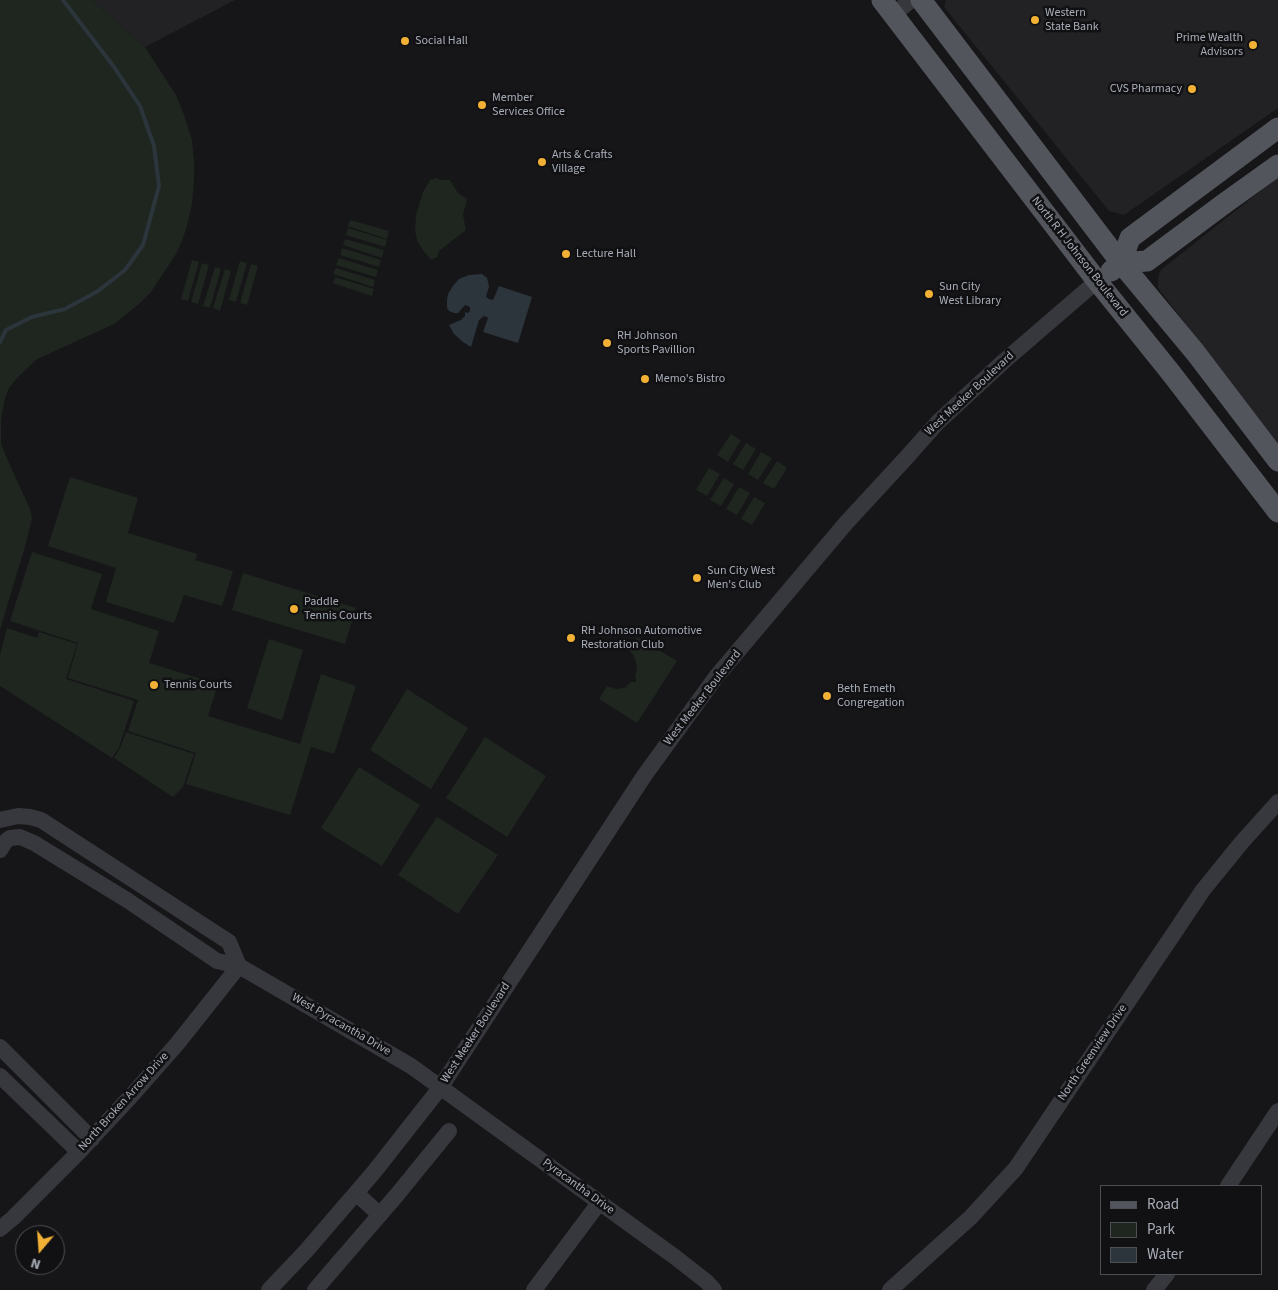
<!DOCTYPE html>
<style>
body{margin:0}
#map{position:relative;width:1278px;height:1290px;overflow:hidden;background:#161618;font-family:"Source Sans 3",sans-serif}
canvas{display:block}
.legend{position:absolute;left:1100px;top:1185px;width:162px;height:90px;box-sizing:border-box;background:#111113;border:1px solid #4d4f55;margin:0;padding:6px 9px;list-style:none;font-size:15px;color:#a8adb8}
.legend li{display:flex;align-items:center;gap:10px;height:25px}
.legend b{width:25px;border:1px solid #4d4f55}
.north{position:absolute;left:15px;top:1225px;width:50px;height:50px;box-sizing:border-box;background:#111113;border:1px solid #4d4f55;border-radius:50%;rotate:198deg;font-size:14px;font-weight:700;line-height:20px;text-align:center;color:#a8adb8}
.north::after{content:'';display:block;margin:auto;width:18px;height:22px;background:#f2b134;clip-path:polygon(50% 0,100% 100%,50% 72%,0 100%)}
</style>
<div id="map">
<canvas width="1278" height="1290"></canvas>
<ul class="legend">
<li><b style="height:6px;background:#53555c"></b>Road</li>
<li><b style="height:14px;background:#1e261f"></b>Park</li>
<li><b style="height:14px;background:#2c353c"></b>Water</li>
</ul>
<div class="north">N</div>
</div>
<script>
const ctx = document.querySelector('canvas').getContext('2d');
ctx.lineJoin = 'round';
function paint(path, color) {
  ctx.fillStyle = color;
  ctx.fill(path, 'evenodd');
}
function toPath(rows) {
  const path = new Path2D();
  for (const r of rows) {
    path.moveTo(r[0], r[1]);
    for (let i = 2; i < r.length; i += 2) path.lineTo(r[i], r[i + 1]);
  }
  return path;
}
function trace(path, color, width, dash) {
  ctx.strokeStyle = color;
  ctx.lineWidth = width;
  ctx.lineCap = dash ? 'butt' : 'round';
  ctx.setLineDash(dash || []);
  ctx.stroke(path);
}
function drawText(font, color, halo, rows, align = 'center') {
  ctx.font = font + ' "Source Sans 3",sans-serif';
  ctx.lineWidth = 5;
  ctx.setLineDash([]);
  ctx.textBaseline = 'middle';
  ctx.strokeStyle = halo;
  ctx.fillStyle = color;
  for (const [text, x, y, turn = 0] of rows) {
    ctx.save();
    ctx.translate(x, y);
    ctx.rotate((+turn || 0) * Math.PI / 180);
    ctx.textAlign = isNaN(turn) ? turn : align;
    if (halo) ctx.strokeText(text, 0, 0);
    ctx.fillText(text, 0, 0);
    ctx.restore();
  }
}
paint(toPath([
 [92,0,235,0,145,47],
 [946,0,1278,0,1278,108,1124,215,1109,211,944,7],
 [1278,177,1278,445,1158,288,1158,280,1159,274,1162,269]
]), '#222225');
paint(toPath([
 [0,0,92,0,145,47,176,95,184,115,192,140,194,161,194,181,192,204,187,226,182,241,176,254,151,292,139,304,114,324,37,359,16,379,9,388,5,398,1,420,1,443,5,454,30,509,32,518,26,543,0,630],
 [436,178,441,180,450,180,458,193,467,199,463,215,466,230,439,251,437,257,431,260,422,249,417,240,415,231,416,215,423,192,430,180],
 [350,220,389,231,387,239,348,226],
 [348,228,387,240,385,247,346,235],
 [345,239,384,250,382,258,343,245],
 [342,248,381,260,379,267,340,255],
 [339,258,378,270,376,277,336,265],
 [192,260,199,262,188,301,181,299],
 [240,261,247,263,236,302,229,300],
 [202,263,209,265,198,304,191,302],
 [251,264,258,266,247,305,240,303],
 [215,267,221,269,210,308,203,306],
 [336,268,375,280,373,287,333,274],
 [225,269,231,271,220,311,213,308],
 [335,277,374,289,372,296,333,283],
 [731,434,741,440,728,462,717,455],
 [746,443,756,449,743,470,733,464],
 [761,452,772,458,758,480,748,474],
 [777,461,787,468,774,489,763,483],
 [709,468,720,474,707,496,696,490],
 [70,477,138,498,128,533,197,554,195,560,233,571,222,606,184,595,174,623,106,602,116,568,48,546],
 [724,478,734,484,721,506,710,500],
 [739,487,750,493,737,515,726,509],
 [754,497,765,503,752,525,741,519],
 [32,552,102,574,91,609,159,631,149,663,218,684,208,716,300,744,321,674,356,686,334,754,311,747,290,815,186,784,196,753,128,731,138,700,68,678,78,643,10,621],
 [243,573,356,608,345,644,232,610],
 [7,628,37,638,39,632,77,644,66,679,134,701,119,747,112,758,0,686,0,655],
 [637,637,677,661,637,723,599,699,607,686,616,689,624,688,631,682,636,682,636,678,635,676,637,668,636,662,634,656,629,650],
 [269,639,303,650,282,720,247,708],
 [407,689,468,728,431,789,370,750],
 [126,732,194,754,183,787,173,797,114,758,121,746],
 [485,737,546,776,507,837,446,798],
 [359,767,420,805,382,866,321,828],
 [437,817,498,855,458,914,398,875]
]), '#1e261f');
paint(toPath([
 [482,274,487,278,489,286,486,297,489,299,493,300,499,286,532,297,518,343,483,332,488,318,487,317,484,316,479,320,471,347,463,342,454,334,449,325,461,320,465,316,465,312,468,313,470,311,470,307,465,305,458,313,454,313,449,311,447,308,447,300,448,294,453,286,459,279,469,275]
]), '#2c353c');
trace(toPath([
 [0,342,6,330,32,317,65,309,98,291,125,270,143,245,159,186,154,146,140,106,114,67,63,0]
]), '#2c353c', 4);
trace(toPath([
 [893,15,911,0],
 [0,820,18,816,30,817,41,820,229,942,239,966],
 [0,850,5,842,10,838,20,837,34,843,127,900,217,961,239,966,411,1066,675,1257,707,1282,714,1290],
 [0,1047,92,1139],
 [0,1076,79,1152],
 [1228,1186,1278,1111],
 [356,1193,380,1215],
 [0,1229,13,1218,79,1152,133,1094,177,1044,239,966],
 [269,1290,306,1251,374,1172,440,1088,644,776,716,677,846,523,906,458,938,422,1003,362,1097,281],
 [315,1290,396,1196,449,1131],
 [534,1290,599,1203],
 [890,1290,971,1217,1016,1168,1203,890,1242,842,1278,802],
 [1154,1290,1167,1274]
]), '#37383d', 16);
trace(toPath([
 [882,0,1097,281,1171,373,1278,512],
 [921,0,1121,263,1195,352,1278,461],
 [1121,263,1147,261,1225,203,1278,165],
 [1111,271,1121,263,1130,238,1278,128]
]), '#53555c', 21);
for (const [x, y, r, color] of [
 [1035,20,5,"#f2b134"],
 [405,41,5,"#f2b134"],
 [1253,45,5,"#f2b134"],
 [1192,89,5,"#f2b134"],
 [482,105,5,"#f2b134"],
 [542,162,5,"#f2b134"],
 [566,254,5,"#f2b134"],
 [929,294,5,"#f2b134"],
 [607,343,5,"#f2b134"],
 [645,379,5,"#f2b134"],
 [697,578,5,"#f2b134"],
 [294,609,5,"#f2b134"],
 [571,638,5,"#f2b134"],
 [154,685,5,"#f2b134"],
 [827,696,5,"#f2b134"]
]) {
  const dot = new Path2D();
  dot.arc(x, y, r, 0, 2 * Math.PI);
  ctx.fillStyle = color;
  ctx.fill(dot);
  trace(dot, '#111113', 2);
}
drawText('12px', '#a8adb8', '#111113', [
 ["Western",1045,13],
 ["State Bank",1045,27],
 ["Prime Wealth",1243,38,"right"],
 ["Advisors",1243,52,"right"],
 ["Social Hall",415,41],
 ["CVS Pharmacy",1182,89,"right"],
 ["Member",492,98],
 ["Services Office",492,112],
 ["Arts & Crafts",552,155],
 ["Village",552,169],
 ["Lecture Hall",576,254],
 ["Sun City",939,287],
 ["West Library",939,301],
 ["RH Johnson",617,336],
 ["Sports Pavillion",617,350],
 ["Memo's Bistro",655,379],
 ["Sun City West",707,571],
 ["Men's Club",707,585],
 ["Paddle",304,602],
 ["Tennis Courts",304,616],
 ["RH Johnson Automotive",581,631],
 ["Restoration Club",581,645],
 ["Tennis Courts",164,685],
 ["Beth Emeth",837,689],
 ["Congregation",837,703]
], 'left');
drawText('12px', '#a8adb8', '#111113', [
 ["North R H Johnson Boulevard",1079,257,52],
 ["West Meeker Boulevard",970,394,-43],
 ["West Meeker Boulevard",703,698,-52],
 ["West Pyracantha Drive",341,1025,30],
 ["West Meeker Boulevard",476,1033,-57],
 ["North Greenview Drive",1093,1053,-56],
 ["North Broken Arrow Drive",124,1102,-48],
 ["Pyracantha Drive",578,1187,36]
]);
</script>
